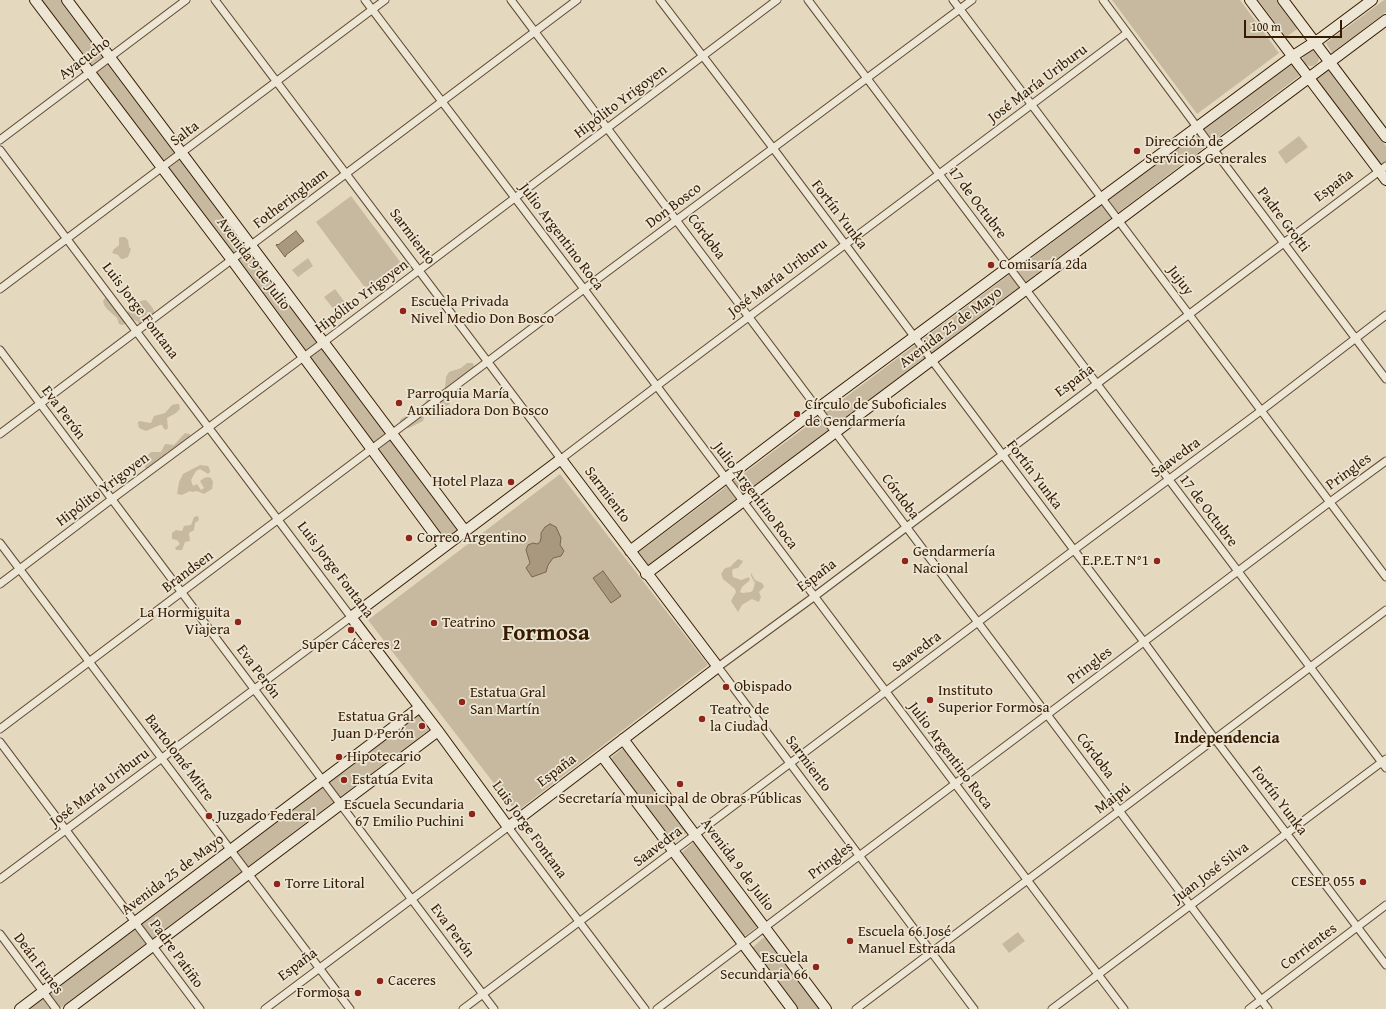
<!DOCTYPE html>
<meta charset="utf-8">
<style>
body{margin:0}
#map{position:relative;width:1386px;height:1009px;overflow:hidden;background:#e4d9bf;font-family:"Gentium Book Plus",serif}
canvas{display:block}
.scale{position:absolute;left:1244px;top:20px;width:98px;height:18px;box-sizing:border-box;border:2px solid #351b00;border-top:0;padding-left:5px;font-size:12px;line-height:14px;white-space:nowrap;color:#351b00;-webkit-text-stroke:3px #ede6d5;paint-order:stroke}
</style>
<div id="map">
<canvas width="1386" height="1009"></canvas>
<div class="scale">100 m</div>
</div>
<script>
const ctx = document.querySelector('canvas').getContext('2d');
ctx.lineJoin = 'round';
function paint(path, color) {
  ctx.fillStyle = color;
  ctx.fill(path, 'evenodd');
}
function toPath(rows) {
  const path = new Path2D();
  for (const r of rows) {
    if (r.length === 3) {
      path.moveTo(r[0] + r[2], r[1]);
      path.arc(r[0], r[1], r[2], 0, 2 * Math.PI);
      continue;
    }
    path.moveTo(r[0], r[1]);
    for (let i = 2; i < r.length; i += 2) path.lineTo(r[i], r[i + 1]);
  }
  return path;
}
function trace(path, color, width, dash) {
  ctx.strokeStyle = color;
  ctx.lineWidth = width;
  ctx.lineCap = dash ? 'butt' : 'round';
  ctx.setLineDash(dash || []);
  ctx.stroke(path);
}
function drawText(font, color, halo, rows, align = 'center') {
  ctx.font = font + ' "Gentium Book Plus",serif';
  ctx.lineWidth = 3.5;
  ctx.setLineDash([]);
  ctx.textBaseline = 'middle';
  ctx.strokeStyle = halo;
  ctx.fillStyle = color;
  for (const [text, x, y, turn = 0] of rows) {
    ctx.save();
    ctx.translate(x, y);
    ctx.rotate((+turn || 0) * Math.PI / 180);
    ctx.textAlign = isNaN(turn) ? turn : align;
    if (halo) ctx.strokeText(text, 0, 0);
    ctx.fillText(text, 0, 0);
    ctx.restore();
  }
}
paint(toPath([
 [40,0,62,0,458,529,444,540],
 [1112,0,1240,0,1279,53,1197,114],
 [1258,0,1280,0,1300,27,1286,37],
 [1384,0,1386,0,1386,12,1332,53,1326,43],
 [1311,58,8],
 [1293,62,1302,74,649,566,639,552],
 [1329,70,1386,146,1386,172,1316,78],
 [1299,136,1308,147,1286,164,1278,152],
 [351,196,401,263,366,289,316,222],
 [121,237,125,237,128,240,129,247,131,249,128,257,123,259,121,259,118,255,112,253,114,249,119,245,119,238],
 [308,258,313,266,298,277,292,270],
 [335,289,349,308,339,316,324,297],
 [108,296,126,323,125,324,122,325,119,324,117,318,107,309,104,305,103,301,105,298],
 [146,300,152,307,156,315,141,324,139,324,138,322,130,318,127,314,128,310,134,306,137,305,140,301],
 [467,363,473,363,474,366,484,367,484,369,466,383,461,385,444,398,445,400,450,401,450,404,442,408,437,407,429,408,424,406,428,396,445,388,446,377,449,372,461,368],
 [176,404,179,404,180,409,176,413,167,418,168,428,166,430,164,429,162,425,160,425,146,431,139,428,138,423,139,421,151,423,154,416,165,413,172,405],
 [412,408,420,410,424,417,423,421,409,428,403,428,400,423,400,420,404,417,410,414,410,409],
 [185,433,190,434,190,439,177,452,171,451,167,452,165,456,150,469,145,468,145,465,150,462,148,455,151,452,161,452,165,444,174,445],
 [200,465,208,466,210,470,210,472,208,474,200,469,196,471,191,480,193,486,197,484,201,490,204,488,200,481,204,478,208,477,211,478,213,482,212,489,204,494,197,491,192,492,190,491,182,495,177,494,179,482,183,474],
 [560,474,708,665,516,812,368,620],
 [198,516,199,520,195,523,194,530,189,533,190,541,185,542,182,550,176,550,175,548,180,544,177,540,172,539,172,533,176,530,182,531,184,526,191,525,194,517],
 [738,559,743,561,742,563,738,568,733,569,732,572,733,577,741,580,749,577,750,580,742,587,740,592,742,593,751,592,753,590,755,583,751,576,751,573,755,580,762,583,764,586,763,588,759,592,761,597,759,602,752,599,750,600,742,605,738,612,731,601,732,599,736,592,735,589,723,579,721,574,725,568,730,567],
 [419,715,430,729,59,1009,30,1009],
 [626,748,687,832,675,842,671,843,611,764,611,759,613,756,622,749],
 [693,843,697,843,758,926,745,936,742,937,681,853],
 [1018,932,1025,941,1009,953,1002,944],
 [763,938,767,938,823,1009,795,1009,752,948]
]), '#c6b99f');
const water = toPath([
 [296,231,304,241,286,255,286,256,285,257,276,245,277,244,278,245,296,231],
 [550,524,556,527,561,538,560,545,564,551,561,556,553,558,548,565,546,572,532,577,526,568,530,563,526,550,528,545,533,543,537,544,540,542,541,538,541,533,545,527,550,524],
 [603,571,621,596,611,603,593,578,603,571]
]);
paint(water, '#a8987e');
trace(water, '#7a664c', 1);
const street = toPath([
 [215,0,561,459,666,379,1127,33],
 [365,0,584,289,1124,1009],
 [511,0,1268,1009],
 [660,0,773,148,1074,550,1144,642,1215,739,1386,965],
 [808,0,1386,768],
 [953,0,1386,577],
 [1103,0,1214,150,1386,379],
 [0,140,186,0],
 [0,150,351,617,0,879],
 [0,289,385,0],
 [0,350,494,1009],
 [0,434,577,0],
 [0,543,350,1009],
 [0,584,112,499,324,342,777,0],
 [0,729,584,289,972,0],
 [0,742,200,1009],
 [0,934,56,1009],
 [265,1009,508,827,645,1009],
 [463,1009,1074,550,1262,410,1386,315],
 [657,1009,859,856,1330,502,1386,461],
 [856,1009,1386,610],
 [974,1009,718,667,815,596,1386,166],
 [1052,1009,1386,759],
 [1249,1009,1386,905]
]);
const secondary = toPath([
 [35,0,232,260,444,547],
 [67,0,465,531],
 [1250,0,1386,180],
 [1283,0,1386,137],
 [561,459,718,667,508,827,438,731,351,617,561,459],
 [630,551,817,409,1293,56,1321,38,1372,0],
 [646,574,1386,20],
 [623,739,826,1009],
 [602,756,792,1009],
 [20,1009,420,707],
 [69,1009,438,731]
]);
trace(street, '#614a30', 9);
trace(secondary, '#351b00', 12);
trace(street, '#ede6d5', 7);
trace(secondary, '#ede6d5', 10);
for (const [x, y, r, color] of [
 [1137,151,4,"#8f2418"],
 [991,265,4,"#8f2418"],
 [403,311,4,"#8f2418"],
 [399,403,4,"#8f2418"],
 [797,414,4,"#8f2418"],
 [511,482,4,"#8f2418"],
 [409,538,4,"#8f2418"],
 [905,561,4,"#8f2418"],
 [1157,561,4,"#8f2418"],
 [238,622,4,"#8f2418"],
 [434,623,4,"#8f2418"],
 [351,630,4,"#8f2418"],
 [726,687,4,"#8f2418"],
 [930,700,4,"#8f2418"],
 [462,702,4,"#8f2418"],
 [702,719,4,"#8f2418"],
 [422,726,4,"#8f2418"],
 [339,757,4,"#8f2418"],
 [344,780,4,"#8f2418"],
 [680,784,4,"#8f2418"],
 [472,814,4,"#8f2418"],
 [209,816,4,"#8f2418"],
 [1363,882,4,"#8f2418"],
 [277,884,4,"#8f2418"],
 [850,941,4,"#8f2418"],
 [816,967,4,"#8f2418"],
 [380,981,4,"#8f2418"],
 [358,993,4,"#8f2418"]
]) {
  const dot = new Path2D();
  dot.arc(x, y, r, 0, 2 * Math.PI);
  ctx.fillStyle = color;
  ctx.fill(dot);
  trace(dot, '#ede6d5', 1.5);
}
drawText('15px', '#351b00', '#ede6d5', [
 ["Ayacucho",85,59,-37],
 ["José María Uriburu",1038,84,-37],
 ["Hipólito Yrigoyen",621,102,-37],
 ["Salta",185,134,-37],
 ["España",1334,186,-37],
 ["Fotheringham",291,199,-37],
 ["17 de Octubre",977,203,53],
 ["Don Bosco",674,206,-37],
 ["Fortín Yunka",839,215,53],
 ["Padre Grotti",1283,220,53],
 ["Sarmiento",412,237,53],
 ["Julio Argentino Roca",561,237,53],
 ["Córdoba",706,237,53],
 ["Avenida 9 de Julio",253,264,53],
 ["José María Uriburu",778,278,-37],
 ["Jujuy",1180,281,53],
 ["Hipólito Yrigoyen",362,297,-37],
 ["Luis Jorge Fontana",140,311,53],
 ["Avenida 25 de Mayo",951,328,-37],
 ["España",1075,381,-37],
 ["Eva Perón",63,413,53],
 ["Saavedra",1176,458,-36],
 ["Pringles",1349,472,-36],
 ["Fortín Yunka",1034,475,53],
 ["Hipólito Yrigoyen",103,490,-37],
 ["Sarmiento",607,495,53],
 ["Julio Argentino Roca",755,496,53],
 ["Córdoba",900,497,53],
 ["17 de Octubre",1208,511,53],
 ["Luis Jorge Fontana",335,570,53],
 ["Brandsen",188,572,-37],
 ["España",817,576,-37],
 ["Saavedra",917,652,-37],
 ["Pringles",1090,666,-37],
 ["Eva Perón",258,672,53],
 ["Julio Argentino Roca",950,756,53],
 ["Córdoba",1095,756,53],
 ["Bartolomé Mitre",179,758,53],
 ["Sarmiento",808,764,53],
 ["España",557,771,-37],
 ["José María Uriburu",100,788,-37],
 ["Maipú",1113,799,-37],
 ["Fortín Yunka",1279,801,53],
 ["Luis Jorge Fontana",529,830,54],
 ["Saavedra",658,847,-37],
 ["Pringles",831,861,-37],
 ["Avenida 9 de Julio",737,865,53],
 ["Juan José Silva",1211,873,-37],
 ["Avenida 25 de Mayo",173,875,-37],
 ["Eva Perón",452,931,53],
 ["Corrientes",1309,947,-37],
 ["Padre Patiño",176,954,54],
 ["Deán Funes",38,964,53],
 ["España",298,965,-37]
]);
drawText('15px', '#351b00', '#ede6d5', [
 ["Dirección de",1145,142],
 ["Servicios Generales",1145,159],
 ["Comisaría 2da",999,265],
 ["Escuela Privada",411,302],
 ["Nivel Medio Don Bosco",411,319],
 ["Parroquia María",407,394],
 ["Auxiliadora Don Bosco",407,411],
 ["Círculo de Suboficiales",805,405],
 ["de Gendarmería",805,422],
 ["Hotel Plaza",503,482,"right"],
 ["Correo Argentino",417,538],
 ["Gendarmería",913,552],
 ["Nacional",913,569],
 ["E.P.E.T N°1",1149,561,"right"],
 ["La Hormiguita",230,613,"right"],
 ["Viajera",230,630,"right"],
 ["Teatrino",442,623],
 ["Super Cáceres 2",351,645,"center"],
 ["Obispado",734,687],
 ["Instituto",938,691],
 ["Superior Formosa",938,708],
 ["Estatua Gral",470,693],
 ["San Martín",470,710],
 ["Teatro de",710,710],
 ["la Ciudad",710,727],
 ["Estatua Gral",414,717,"right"],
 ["Juan D Perón",414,734,"right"],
 ["Hipotecario",347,757],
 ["Estatua Evita",352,780],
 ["Secretaría municipal de Obras Públicas",680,799,"center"],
 ["Escuela Secundaria",464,805,"right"],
 ["67 Emilio Puchini",464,822,"right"],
 ["Juzgado Federal",217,816],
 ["CESEP 055",1355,882,"right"],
 ["Torre Litoral",285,884],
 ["Escuela 66 José",858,932],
 ["Manuel Estrada",858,949],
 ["Escuela",808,958,"right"],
 ["Secundaria 66",808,975,"right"],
 ["Caceres",388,981],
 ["Formosa",350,993,"right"]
], 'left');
drawText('bold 16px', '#351b00', '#ede6d5', [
 ["Independencia",1227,739]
]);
drawText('bold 23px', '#351b00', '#ede6d5', [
 ["Formosa",546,634]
]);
</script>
